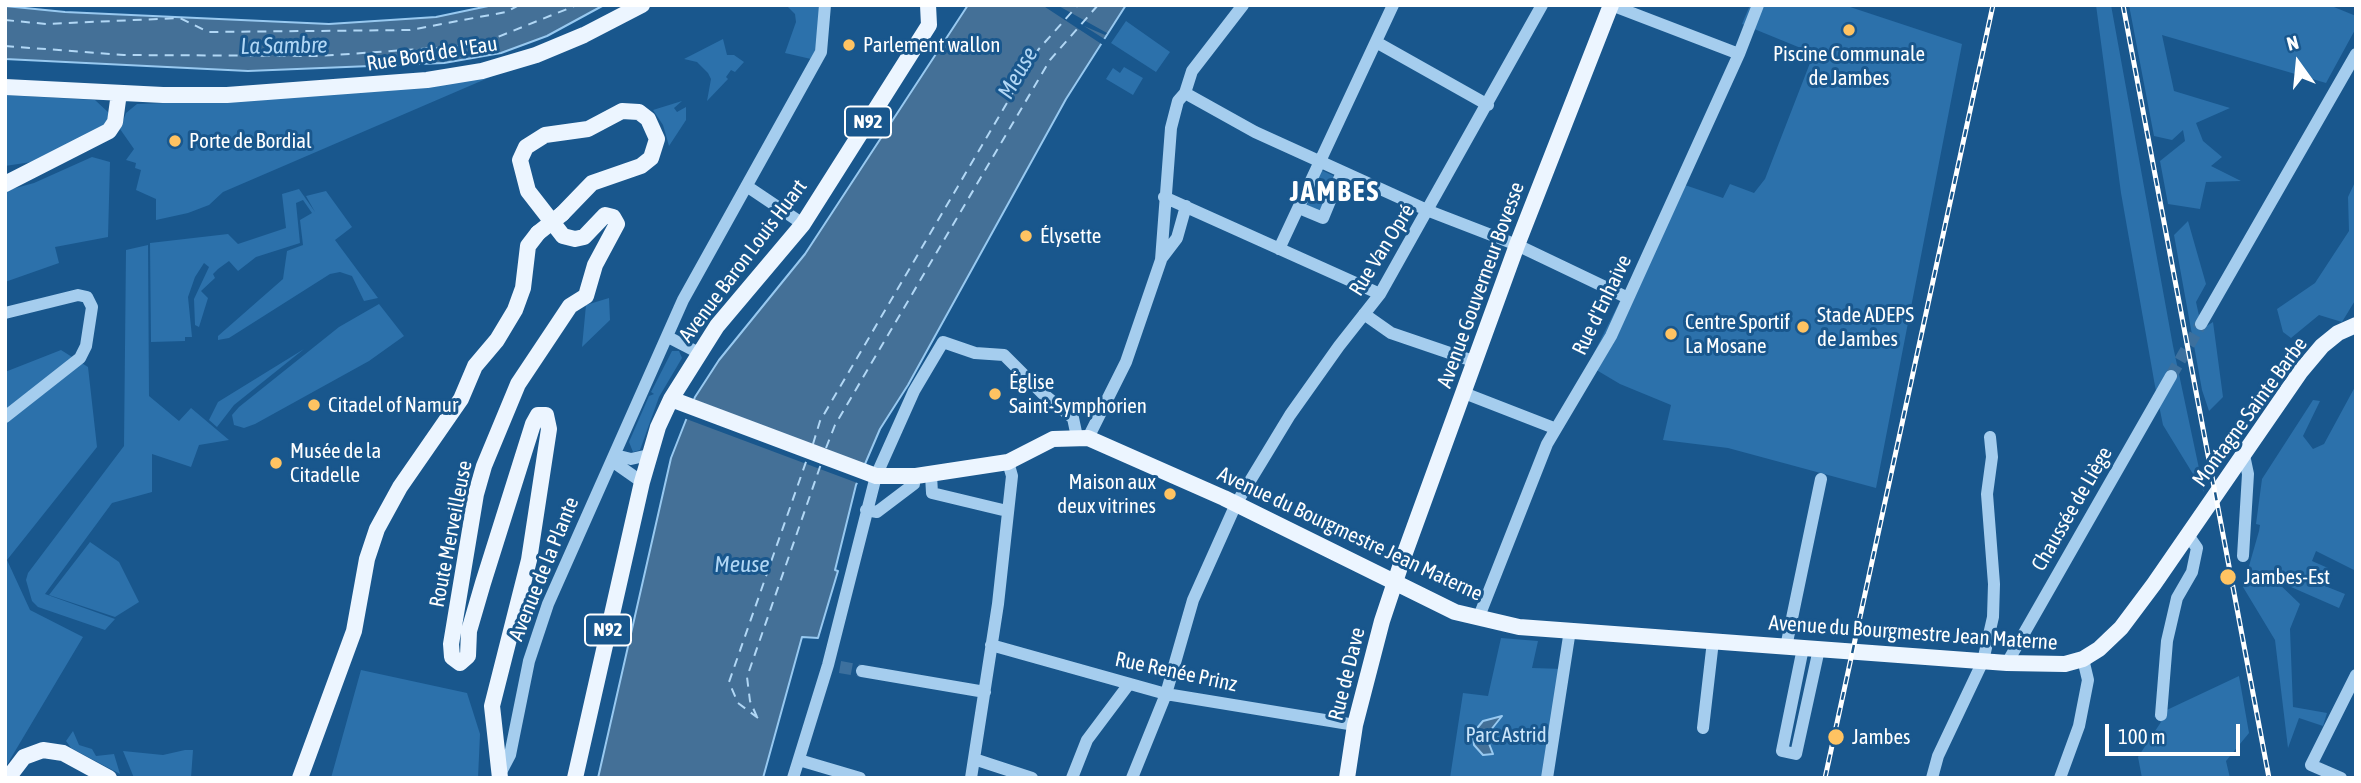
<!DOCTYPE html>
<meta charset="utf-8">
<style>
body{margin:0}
#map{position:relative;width:2361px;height:783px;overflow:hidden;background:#19578d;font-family:"Asap Condensed",sans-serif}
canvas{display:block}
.frame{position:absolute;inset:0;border:7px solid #fff;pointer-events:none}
.north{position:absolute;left:2263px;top:28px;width:70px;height:70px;-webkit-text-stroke:5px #19578d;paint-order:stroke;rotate:345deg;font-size:19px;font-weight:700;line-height:28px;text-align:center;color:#fff}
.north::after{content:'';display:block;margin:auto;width:24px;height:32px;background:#fff;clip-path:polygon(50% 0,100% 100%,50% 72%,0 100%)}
.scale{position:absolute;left:2105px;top:724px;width:135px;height:32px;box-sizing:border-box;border:4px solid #fff;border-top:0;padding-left:9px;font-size:21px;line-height:24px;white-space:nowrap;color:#fff;-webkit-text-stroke:5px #19578d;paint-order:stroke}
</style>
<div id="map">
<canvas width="2361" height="783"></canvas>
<div class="frame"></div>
<div class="north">N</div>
<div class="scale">100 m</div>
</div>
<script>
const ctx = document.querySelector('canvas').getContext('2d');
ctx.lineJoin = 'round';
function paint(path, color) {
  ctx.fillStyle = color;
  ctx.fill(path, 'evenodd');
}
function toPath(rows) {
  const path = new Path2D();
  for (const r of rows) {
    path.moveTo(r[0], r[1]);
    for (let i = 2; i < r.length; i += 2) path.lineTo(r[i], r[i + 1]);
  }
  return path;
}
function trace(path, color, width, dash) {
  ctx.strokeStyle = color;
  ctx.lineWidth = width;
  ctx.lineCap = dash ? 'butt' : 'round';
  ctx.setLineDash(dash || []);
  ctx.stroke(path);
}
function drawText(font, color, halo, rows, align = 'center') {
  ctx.font = font + ' "Asap Condensed",sans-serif';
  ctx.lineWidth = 6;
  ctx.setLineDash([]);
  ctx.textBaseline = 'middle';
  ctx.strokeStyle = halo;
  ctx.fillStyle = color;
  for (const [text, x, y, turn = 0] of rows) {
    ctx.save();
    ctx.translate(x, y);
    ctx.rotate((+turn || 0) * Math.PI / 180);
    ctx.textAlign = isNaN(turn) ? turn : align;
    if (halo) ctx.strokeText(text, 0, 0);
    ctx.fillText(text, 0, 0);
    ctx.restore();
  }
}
paint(toPath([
 [786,5,822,5,818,47,811,59,785,53,796,22,795,14],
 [1750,5,1844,5,1962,44,1876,488,1728,448,1663,440,1671,405,1620,384,1588,365,1679,183,1723,198,1730,184,1754,193,1765,179,1810,63,1808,51,1742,24],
 [2096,5,2111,5,2173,346,2204,492,2163,425,2155,386,2121,193],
 [2129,5,2329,5,2356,16,2356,28,2326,83,2162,35,2174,91,2230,108,2196,123,2203,141,2222,157,2211,166,2241,181,2206,182,2200,209,2168,204,2160,161,2185,141,2183,130,2172,140,2154,136],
 [1126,21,1170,52,1156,72,1111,43],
 [723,39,727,55,734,55,744,62,735,72,731,70,726,77,728,79,707,101,711,79,708,73,697,62,684,59],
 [1124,67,1143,78,1133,95,1106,79,1113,68,1120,73],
 [502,72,223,192,209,205,188,213,156,220,156,199,136,190,141,170,135,168,136,163,126,160,134,149,120,129,126,113,137,104,223,101],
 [5,95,95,100,109,113,107,124,38,161,5,166],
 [682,101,674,108,677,112,686,107,686,120,669,146,663,125,653,110],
 [92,157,110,162,108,237,55,247,59,263,5,282,5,191,34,183],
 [1321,170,1334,176,1321,212,1303,206],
 [2356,180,2356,299,2342,322,2319,315,2291,338,2283,332,2277,309,2315,283,2349,231,2348,197],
 [299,189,315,212,306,196,326,191,352,227,335,240,378,298,364,301,352,276,340,272,330,274,229,338,218,340,218,336,283,279,287,251,303,245,300,220,312,213,303,200,296,203,300,243,256,257,238,271,229,261,218,269,213,274,215,278,201,291,208,298,199,327,195,325,194,299,209,267,204,263,195,277,188,297,192,337,185,337,185,341,151,342,150,243,228,234,238,244,286,228,282,194],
 [2188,221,2206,284,2196,302,2202,329,2213,322,2223,397,2209,411,2202,390,2174,235],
 [148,245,149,396,179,421,191,408,229,440,199,445,191,467,152,454,152,492,112,503,45,594,115,619,105,630,38,607,32,601,26,580,28,573,124,446,126,250],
 [609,298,610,320,582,347,586,305],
 [379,304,404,336,369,361,255,424,244,428,234,425,232,415,239,407,339,327],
 [304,349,234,405,217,427,209,420,218,402],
 [61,350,88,367,97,447,7,560,30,610,83,637,5,768,5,372],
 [672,351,679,351,682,358,659,397,640,450,633,452,629,442,649,396,654,394,651,392],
 [2356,385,2356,571,2316,551,2312,561,2328,568,2327,572,2330,575,2325,586,2345,594,2339,608,2275,580,2300,604,2290,629,2293,707,2327,713,2323,726,2299,718,2288,748,2275,640,2243,587,2259,531,2260,525,2256,524,2262,479,2313,400,2320,401,2303,436,2313,449,2324,444],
 [90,542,119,562,139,602,115,617,49,595],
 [1501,638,1538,641,1532,668,1563,669,1543,778,1450,778,1463,693,1488,696],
 [361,670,467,693,480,734,478,778,331,778],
 [2239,676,2249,733,2226,761,2230,778,2142,778,2138,757,2161,722,2154,716],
 [73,731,79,745,92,749,96,756,114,754,120,774,71,748,66,741],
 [185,750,193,750,191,778,134,778,123,751,163,755]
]), '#2c71ab');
const water = toPath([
 [493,5,604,5,547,36,501,53,444,63,248,71,5,59,5,6,65,12,329,24,436,17,493,5],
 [968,5,1126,5,1066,99,908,385,880,429,856,485,835,570,838,571,818,638,802,637,763,778,598,778,671,458,695,397,719,360,805,254,968,5],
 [1502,716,1486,736,1493,754,1483,755,1474,745,1473,733,1483,721,1502,716]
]);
paint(water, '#447097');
trace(water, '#98c9f0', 2);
paint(toPath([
 [1042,5,1057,5,1107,33,1105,35,1084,26,1106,40,1103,45],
 [690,398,867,466,860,484,681,417]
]), '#19578d');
trace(toPath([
 [5,20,46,24,180,18,208,32,410,30,506,12,519,5],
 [5,46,124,55,319,56,478,45,577,5],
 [813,444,820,421,1038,50,1078,5],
 [826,448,835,425,1050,60,1098,5],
 [757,717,750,701,747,677,821,464],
 [758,718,738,703,729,682,807,459]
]), '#b1d7f5', 2, [9, 7]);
trace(toPath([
 [2171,376,2201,324],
 [840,667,862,671]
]), '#3c709e', 12, [12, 6]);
trace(toPath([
 [1611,5,1739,54],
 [1376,42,1488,105],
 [1185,93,1255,132,1429,211,1517,245,1628,298],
 [748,187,803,224],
 [1164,197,1380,294],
 [1299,208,1323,218,1342,172],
 [1279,249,1393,5],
 [1161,259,1177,238,1186,206],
 [5,313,78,295,87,297,92,307,86,346,80,358,5,417],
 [1364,314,1391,333,1476,362],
 [2201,324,2356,54],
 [668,337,699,353],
 [1464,393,1554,428],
 [1088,438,1126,362,1161,260,1171,128,1178,101,1185,93,1192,71,1243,5],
 [615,455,631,459,649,455],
 [612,461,642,482],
 [931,475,932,493,1007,511],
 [866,510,877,512,914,484,913,476],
 [2243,556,2248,474,2244,455],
 [1478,619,1547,444,1611,336,1739,54,1758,5],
 [991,645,1166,694,1355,725],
 [1786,647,1821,479],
 [1803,648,1782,751,1796,754,1819,649],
 [2007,663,2171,376],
 [862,671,985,692],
 [2161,715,2167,641,2177,598,2192,572,2197,548,2188,535],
 [1703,728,1713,641],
 [974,759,1032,778],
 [799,760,860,778],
 [500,774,510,755,529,661,548,604,683,300,821,52,825,5],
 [793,778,828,665,876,476,914,391,943,342,975,353,1004,355,1042,393,1073,418,1077,437],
 [971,778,998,604,1012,476,1008,462],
 [1072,778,1087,740,1129,684],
 [1132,778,1166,694,1193,600,1236,504,1290,415,1339,346,1380,294,1542,5],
 [1547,778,1570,630],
 [1932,778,1938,756,1983,661,1993,617,1994,584,1987,494,1992,457,1990,437],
 [2060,778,2079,726,2088,680,2083,659],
 [2341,778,2311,765,2356,675]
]), '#a5cdee', 12);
trace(toPath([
 [5,87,163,95,227,95,427,80,482,71,536,55,584,35,642,5],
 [5,184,109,131,115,122,119,93],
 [671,399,876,476,916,476,1008,462,1053,439,1088,438,1224,498,1455,612,1519,627,2007,663,2065,664,2083,659,2099,649,2121,628,2154,584,2301,371,2322,346,2338,333,2356,325],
 [8,778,24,757,43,750,63,753,109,778],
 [300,778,354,631,367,559,377,529,400,487,461,399,475,366,497,340,515,310,523,288,528,246,538,233],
 [500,778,492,706,529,560,549,429,546,415,538,415,533,424,483,583,469,631,468,656,460,663,452,657,451,644,476,494,484,466,518,384,570,306,586,296,595,265,617,224,613,217,605,215,584,237,575,239,563,236,528,191,520,160,526,147,545,135,588,129,622,111,639,112,648,119,657,139,651,158,641,166,592,183,562,214],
 [575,778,642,482,658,427,671,399,717,326,803,224,929,25,928,5],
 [1347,778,1355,725,1382,621,1402,561,1517,245,1611,5]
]), '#ecf5ff', 16);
const rail = toPath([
 [2123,5,2269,778],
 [1825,778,1993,5]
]);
trace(rail, '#fff', 5);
trace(rail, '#19578d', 2.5, [8]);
trace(toPath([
 [538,233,562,214]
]), '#ecf5ff', 16);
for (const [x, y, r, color] of [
 [1849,30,7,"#ffc362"],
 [849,45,7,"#ffc362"],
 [175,141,7,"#ffc362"],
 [1026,236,7,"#ffc362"],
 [1803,327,7,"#ffc362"],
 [1671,334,7,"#ffc362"],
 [995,394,7,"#ffc362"],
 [314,405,7,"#ffc362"],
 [276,463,7,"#ffc362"],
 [1170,494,7,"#ffc362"],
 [2228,577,9,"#ffc362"],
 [1836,737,9,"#ffc362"]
]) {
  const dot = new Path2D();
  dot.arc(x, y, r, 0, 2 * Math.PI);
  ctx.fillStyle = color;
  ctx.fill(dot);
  trace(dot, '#19578d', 2.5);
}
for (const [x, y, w] of [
 [868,122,46],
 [608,630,46]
]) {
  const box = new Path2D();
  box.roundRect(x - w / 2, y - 15.5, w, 31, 5);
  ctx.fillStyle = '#19578d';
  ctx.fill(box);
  trace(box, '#fff', 2);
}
drawText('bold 19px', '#fff', null, [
 ["N92",868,122],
 ["N92",608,630]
]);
drawText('21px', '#fff', '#19578d', [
 ["Parlement wallon",863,45],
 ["Piscine Communale",1849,54,"center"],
 ["de Jambes",1849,78,"center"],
 ["Porte de Bordial",189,141],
 ["Élysette",1040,236],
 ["Stade ADEPS",1817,315],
 ["de Jambes",1817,339],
 ["Centre Sportif",1685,322],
 ["La Mosane",1685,346],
 ["Église",1009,382],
 ["Saint-Symphorien",1009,406],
 ["Citadel of Namur",328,405],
 ["Musée de la",290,451],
 ["Citadelle",290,475],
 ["Maison aux",1156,482,"right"],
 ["deux vitrines",1156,506,"right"],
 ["Jambes-Est",2244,577],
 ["Jambes",1852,737]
], 'left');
drawText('21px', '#fff', '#19578d', [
 ["Rue Bord de l'Eau",432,54,-9],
 ["Rue Van Opré",1382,250,-58],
 ["Avenue Baron Louis Huart",743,261,-53],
 ["Avenue Gouverneur Bovesse",1481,285,-70],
 ["Rue d'Enhaive",1602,305,-64],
 ["Montagne Sainte Barbe",2250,412,-54],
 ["Chaussée de Liège",2072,509,-60],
 ["Route Merveilleuse",451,534,-79],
 ["Avenue du Bourgmestre Jean Materne",1350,534,25],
 ["Avenue de la Plante",544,569,-68],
 ["Avenue du Bourgmestre Jean Materne",1913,633,4],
 ["Rue Renée Prinz",1176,672,12],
 ["Rue de Dave",1347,674,-76]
]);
drawText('21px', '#cbe5fa', '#19578d', [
 ["Parc Astrid",1506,735]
]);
drawText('italic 23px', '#b1d7f5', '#19578d', [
 ["La Sambre",284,46,-1],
 ["Meuse",1018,73,-60],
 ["Meuse",742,565]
]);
ctx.letterSpacing = '2px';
drawText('bold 28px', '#fff', '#19578d', [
 ["JAMBES",1335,192]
]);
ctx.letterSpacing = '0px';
</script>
